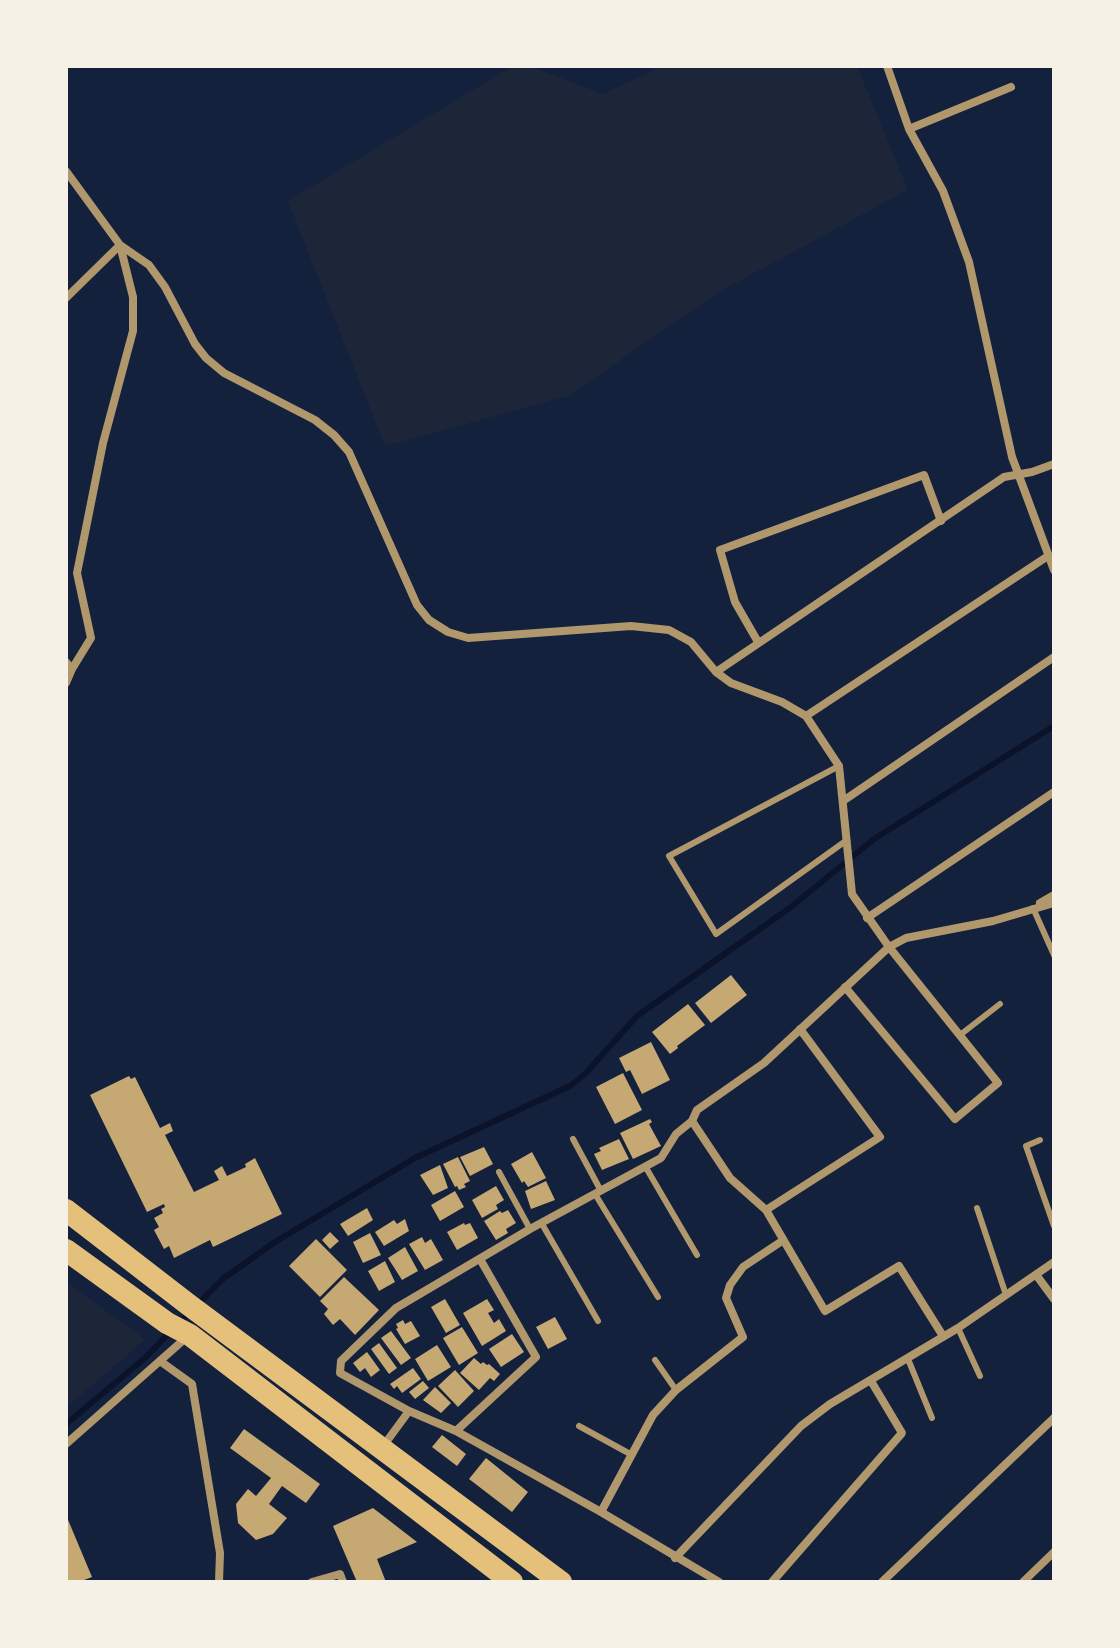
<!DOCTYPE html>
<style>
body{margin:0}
#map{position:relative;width:1120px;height:1648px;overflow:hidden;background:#14213d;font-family:"Nunito Sans",sans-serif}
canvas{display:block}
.frame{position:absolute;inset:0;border:68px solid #f6f1e7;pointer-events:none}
</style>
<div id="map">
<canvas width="1120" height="1648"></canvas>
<div class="frame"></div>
</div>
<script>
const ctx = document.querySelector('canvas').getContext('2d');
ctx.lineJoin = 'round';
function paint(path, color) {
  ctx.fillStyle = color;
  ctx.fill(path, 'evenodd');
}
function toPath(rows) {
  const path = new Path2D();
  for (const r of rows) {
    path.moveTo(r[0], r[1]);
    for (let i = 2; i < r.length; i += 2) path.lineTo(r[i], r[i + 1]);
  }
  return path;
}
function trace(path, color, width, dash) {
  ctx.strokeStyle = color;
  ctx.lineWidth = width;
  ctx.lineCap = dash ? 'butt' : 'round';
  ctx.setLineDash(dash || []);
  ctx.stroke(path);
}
paint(toPath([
 [513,66,530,66,603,94,663,66,857,66,908,190,719,292,568,396,385,446,288,201],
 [66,1282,145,1339,66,1408]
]), '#1d2539');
trace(toPath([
 [179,1323,224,1278,275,1242,415,1158,570,1086,585,1074,637,1016,791,907,874,839,1054,726],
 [66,1424,145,1358,171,1331]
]), '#0b132b', 6);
paint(toPath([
 [731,975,747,995,711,1023,695,1003],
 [688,1004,705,1025,677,1046,678,1048,670,1054,652,1032],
 [651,1042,670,1080,642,1094,630,1070,626,1072,619,1058],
 [623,1073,642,1110,615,1124,596,1087],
 [129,1076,131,1079,135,1077,160,1128,170,1123,173,1131,165,1135,194,1192,219,1180,214,1171,222,1166,227,1176,246,1167,245,1164,255,1158,282,1214,213,1247,210,1240,174,1258,169,1246,164,1249,154,1230,159,1227,154,1218,163,1213,161,1209,165,1207,164,1204,147,1212,90,1095],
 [650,1119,652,1122,649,1124,661,1146,633,1159,620,1133],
 [619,1139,629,1159,602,1170,594,1154,601,1151,599,1148],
 [484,1147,493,1164,470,1176,460,1157],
 [532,1152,546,1178,528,1187,524,1181,522,1183,511,1164],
 [458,1157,470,1181,464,1184,466,1187,459,1190,457,1186,455,1187,443,1164],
 [440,1165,448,1188,433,1195,420,1175],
 [546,1181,555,1200,531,1209,525,1191],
 [496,1186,504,1200,496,1205,498,1209,482,1218,472,1200],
 [455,1191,464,1207,440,1221,431,1205],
 [367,1208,373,1220,348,1236,340,1224],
 [508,1210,516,1223,506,1229,508,1233,496,1240,484,1221,500,1211,502,1213],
 [405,1219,409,1231,384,1246,375,1232,394,1220,397,1224],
 [464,1223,465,1225,470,1223,478,1238,457,1250,447,1232],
 [330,1232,339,1241,330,1249,322,1240],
 [370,1233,381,1255,363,1263,353,1242],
 [422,1237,425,1243,431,1239,443,1260,425,1270,409,1244],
 [316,1239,347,1270,320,1297,289,1266],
 [405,1247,418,1271,402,1280,388,1258],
 [385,1261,395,1282,379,1291,368,1271],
 [344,1277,379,1310,355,1335,340,1319,333,1325,324,1314,328,1309,320,1301],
 [445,1299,460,1325,446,1333,431,1307],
 [487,1299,494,1310,488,1313,494,1323,499,1319,506,1331,482,1346,463,1313],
 [555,1317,567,1339,548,1349,536,1327],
 [403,1320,405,1324,411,1321,420,1336,405,1344,396,1329,398,1328,396,1324],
 [462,1327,478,1353,459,1365,443,1338],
 [391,1331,411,1358,401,1365,381,1338],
 [512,1334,524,1352,501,1367,489,1349],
 [379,1343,397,1368,389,1374,371,1349],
 [437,1345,451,1367,428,1381,415,1359],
 [367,1352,380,1370,371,1377,365,1368,360,1372,353,1363],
 [474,1358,481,1364,483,1362,487,1365,489,1364,500,1374,494,1381,490,1378,479,1390,460,1373],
 [413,1368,421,1379,402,1393,397,1386,394,1389,390,1384],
 [455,1370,474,1391,458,1407,438,1386],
 [423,1381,429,1388,415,1399,409,1392],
 [435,1387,451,1403,441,1413,423,1400],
 [244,1429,320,1484,306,1503,282,1486,269,1504,287,1518,273,1534,256,1540,238,1523,236,1504,248,1489,256,1496,271,1478,230,1448],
 [442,1435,466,1454,457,1466,432,1447],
 [486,1458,528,1492,512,1512,469,1479],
 [373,1508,417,1542,377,1559,386,1582,357,1582,333,1526],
 [66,1515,92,1577,79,1582,66,1582]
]), '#c6a872');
trace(toPath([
 [839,766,669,856,716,934,847,840],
 [1033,908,1054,955],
 [960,1035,1000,1004],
 [573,1139,601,1191],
 [1040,1140,1026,1146,1054,1226],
 [645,1166,697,1255],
 [499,1172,530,1229],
 [595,1194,658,1297],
 [977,1208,1006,1295],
 [542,1224,598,1321],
 [958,1328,980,1376],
 [908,1359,932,1418],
 [655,1360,676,1390],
 [579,1426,632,1455]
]), '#b1986c', 6);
trace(toPath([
 [887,66,909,129,943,191,969,262,1012,457,1054,570],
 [909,129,1011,87],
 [66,171,120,245,149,265,165,287,195,344,206,358,224,373,315,420,334,435,349,452,417,605,429,620,448,632,468,638,631,626,669,630,691,642,716,672,731,683,782,702,806,716,839,766,852,894,889,947,998,1083,955,1119,845,987],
 [66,298,120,245,133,297,133,331,103,443,77,573,91,638,72,669],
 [758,642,735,602,720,550,924,475,941,521],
 [66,662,72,669,66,683],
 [716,672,1004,477,1032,472,1054,464],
 [806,716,1048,556],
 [843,801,1054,657],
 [1040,903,1054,895],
 [867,918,1054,792],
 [692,1121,676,1134,661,1158,530,1229,396,1308,341,1361,340,1373,409,1411,456,1431,601,1512,719,1582],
 [766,1210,880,1137,800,1029],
 [1037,1276,1054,1299],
 [943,1336,899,1266,825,1311,766,1210,730,1178,692,1121,697,1110,764,1063,889,947,906,938,993,921,1054,903],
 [160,1361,192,1384,220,1553,219,1582],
 [456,1431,536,1357,480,1259],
 [66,1444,188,1336],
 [384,1445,409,1411],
 [601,1512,653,1415,676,1390,743,1337,726,1298,730,1285,743,1267,782,1241],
 [675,1558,801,1426,830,1404,958,1328,1054,1262],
 [312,1582,340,1574,343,1582],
 [772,1582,902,1433,871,1381],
 [882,1582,1054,1418],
 [1023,1582,1054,1552]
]), '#b1986c', 8);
trace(toPath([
 [66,1210,189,1305,561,1582],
 [66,1250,167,1323,190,1335,512,1582]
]), '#e5c07b', 22);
</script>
